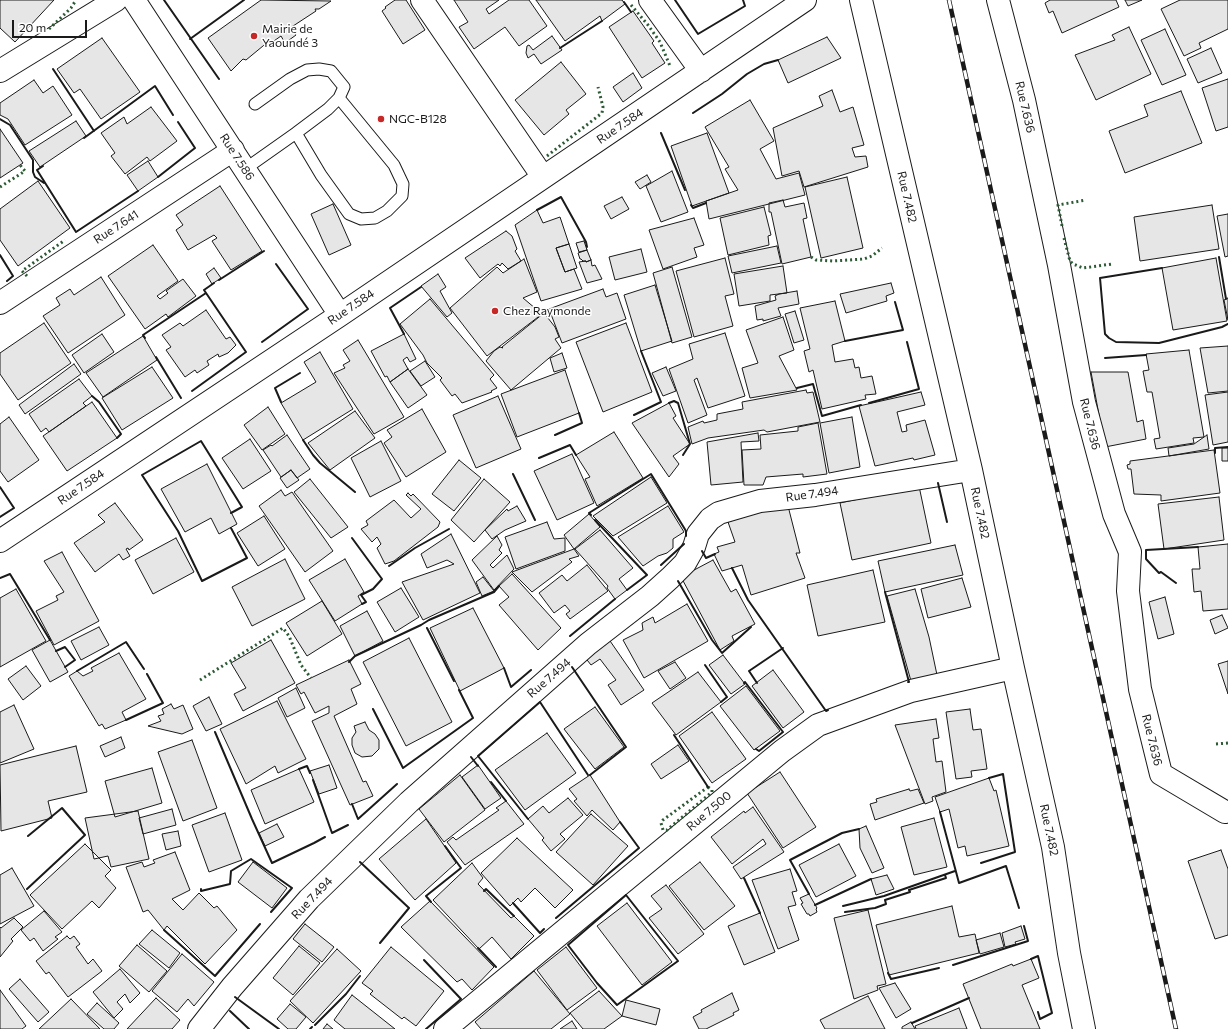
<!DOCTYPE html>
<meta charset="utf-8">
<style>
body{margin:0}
#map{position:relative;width:1228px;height:1029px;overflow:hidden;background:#fff;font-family:Commissioner,sans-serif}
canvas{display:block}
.scale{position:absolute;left:12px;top:20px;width:75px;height:18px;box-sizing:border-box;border:2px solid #1a1a1a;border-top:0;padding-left:5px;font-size:12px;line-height:14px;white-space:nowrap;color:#1a1a1a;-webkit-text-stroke:3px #fff;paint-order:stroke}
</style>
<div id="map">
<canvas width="1228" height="1029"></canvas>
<div class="scale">20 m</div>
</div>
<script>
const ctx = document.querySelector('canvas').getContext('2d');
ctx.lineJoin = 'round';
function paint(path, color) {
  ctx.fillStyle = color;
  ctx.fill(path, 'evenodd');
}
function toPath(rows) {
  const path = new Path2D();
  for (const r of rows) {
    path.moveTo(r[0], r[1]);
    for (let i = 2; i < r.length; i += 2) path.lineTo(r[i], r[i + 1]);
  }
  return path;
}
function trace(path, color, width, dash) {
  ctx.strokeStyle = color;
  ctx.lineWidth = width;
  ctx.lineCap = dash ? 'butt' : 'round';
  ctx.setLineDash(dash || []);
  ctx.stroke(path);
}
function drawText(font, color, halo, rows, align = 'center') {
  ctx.font = font + ' Commissioner,sans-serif';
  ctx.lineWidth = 3;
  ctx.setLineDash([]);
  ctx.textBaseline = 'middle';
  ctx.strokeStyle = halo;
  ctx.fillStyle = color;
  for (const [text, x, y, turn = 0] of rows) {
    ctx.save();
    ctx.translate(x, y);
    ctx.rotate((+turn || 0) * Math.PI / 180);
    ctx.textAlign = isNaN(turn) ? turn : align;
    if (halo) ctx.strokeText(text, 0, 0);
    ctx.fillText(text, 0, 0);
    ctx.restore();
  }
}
const building = toPath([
 [0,0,54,0,15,42,0,28,0,0],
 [261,0,331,1,319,9,315,9,316,11,290,28,296,35,285,43,281,36,271,43,269,41,246,60,243,59,231,71,208,38,261,0],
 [395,0,406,0,425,30,403,44,382,11,386,8,385,7,395,0],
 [454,0,499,0,486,9,489,14,509,0,529,0,547,26,519,46,505,27,474,49,459,27,468,22,454,0],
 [536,0,622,0,625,4,602,21,600,16,565,41,536,0],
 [1050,0,1116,0,1119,7,1062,33,1053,11,1049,13,1045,3,1050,0],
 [1125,0,1142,0,1128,6,1125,0],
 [1180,0,1228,0,1228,29,1199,43,1201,48,1184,56,1161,9,1180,0],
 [633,11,654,41,652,43,665,63,642,78,609,27,633,11],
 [1129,27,1151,74,1096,100,1075,55,1115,40,1112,35,1129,27],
 [1165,29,1186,75,1162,85,1141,40,1165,29],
 [552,36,562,50,541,64,534,54,528,58,526,53,527,46,529,45,533,50,552,36],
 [827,37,841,58,788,83,778,60,827,37],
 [102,38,140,92,101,119,80,89,74,93,57,69,102,38],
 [1211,48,1222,73,1198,83,1187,59,1211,48],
 [561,62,586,94,566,110,569,114,544,135,515,100,561,62],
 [633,73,642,88,623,102,613,87,633,73],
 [1228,79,1228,127,1216,131,1202,88,1228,79],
 [34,80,43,93,53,86,72,115,25,145,8,119,0,115,0,103,34,80],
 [832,90,840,112,853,107,864,145,852,148,855,157,866,156,868,167,804,187,799,171,782,176,773,128,823,106,819,96,832,90],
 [1181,91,1202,143,1125,173,1109,131,1148,116,1144,105,1181,91],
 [750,100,774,141,760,149,776,179,799,173,805,195,709,219,706,201,738,190,725,169,729,167,705,127,750,100],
 [151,107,177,141,150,161,147,157,125,174,111,156,115,153,101,133,124,117,127,124,151,107],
 [76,121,86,136,40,167,29,151,76,121],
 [0,129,23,163,0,178,0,129],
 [707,133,729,193,692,206,671,146,707,133],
 [148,161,158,177,138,191,127,175,148,161],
 [672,171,688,212,661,222,646,186,672,171],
 [647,175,651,182,640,189,635,182,647,175],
 [847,177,863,248,821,258,805,187,847,177],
 [38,181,70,228,18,266,0,240,0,209,38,181],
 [220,186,262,251,231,270,212,241,217,238,214,235,188,250,176,230,183,225,176,215,220,186],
 [622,197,629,209,611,219,604,206,622,197],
 [783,200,785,207,804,203,807,218,803,219,811,257,782,264,771,212,769,212,769,203,783,200],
 [333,204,351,245,329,255,311,214,333,204],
 [1212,205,1219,249,1140,261,1134,217,1212,205],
 [764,207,771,235,768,236,769,245,728,255,720,218,764,207],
 [537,210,543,223,560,217,569,244,556,248,565,272,574,269,582,289,541,301,515,225,537,210],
 [1228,214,1228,256,1225,257,1217,216,1228,214],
 [694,218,704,245,694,248,697,257,663,269,649,230,694,218],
 [506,231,512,236,517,249,515,251,521,261,508,269,502,263,500,266,498,264,480,278,465,258,506,231],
 [584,241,587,250,579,252,576,243,584,241],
 [569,244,577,268,565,272,556,248,569,244],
 [153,245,178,281,157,296,160,299,168,293,166,291,183,279,196,296,168,317,166,314,145,329,108,276,153,245],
 [777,246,781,263,732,273,728,256,777,246],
 [641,249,647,272,615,280,609,257,641,249],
 [587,250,591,260,586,262,586,261,583,261,581,259,580,259,578,253,587,250],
 [725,258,734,294,725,296,733,326,694,337,676,271,725,258],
 [1216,258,1227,321,1173,330,1162,268,1216,258],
 [524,259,537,292,523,298,542,314,487,356,450,308,497,267,503,273,524,259],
 [591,260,592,266,595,265,602,279,587,283,579,262,586,261,586,262,591,260],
 [783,266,787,293,770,295,770,301,739,306,734,274,783,266],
 [672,267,692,337,672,343,653,273,672,267],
 [214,268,221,278,212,284,206,274,214,268],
 [438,274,446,287,440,291,452,313,447,317,421,286,438,274],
 [101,277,125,315,68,353,43,316,60,305,56,298,70,289,74,295,101,277],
 [891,283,894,293,886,296,887,301,846,313,840,294,891,283],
 [655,285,672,341,641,351,624,295,655,285],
 [603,289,606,297,617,293,626,319,562,343,549,309,603,289],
 [797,291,799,304,778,308,781,316,763,321,763,319,757,320,755,306,776,300,775,296,779,294,797,291],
 [1228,298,1228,320,1224,300,1228,298],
 [430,299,494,375,490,379,497,388,491,391,492,392,462,403,455,394,452,396,440,380,442,378,427,363,423,355,400,324,430,299],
 [835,301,845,341,832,345,835,362,853,359,855,368,859,367,861,378,872,376,876,394,865,395,866,399,822,409,813,370,809,372,804,351,810,349,800,308,835,301],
 [206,310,226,339,230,337,236,345,228,353,219,357,218,354,207,361,209,365,197,373,195,370,185,377,166,350,171,347,162,335,180,323,183,326,206,310],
 [795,311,804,340,794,343,785,314,795,311],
 [544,313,555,327,559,337,555,339,561,348,511,390,486,361,494,351,500,347,503,348,502,347,544,313],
 [783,317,794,350,779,356,797,390,750,398,742,368,758,363,746,330,783,317],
 [44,323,71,363,18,400,0,374,0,353,44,323],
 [626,323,652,392,603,412,576,342,626,323],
 [725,333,745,396,708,408,697,378,694,380,707,415,688,423,669,369,693,359,689,344,725,333],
 [102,334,114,352,84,373,72,355,102,334],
 [404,334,416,359,410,362,407,357,403,360,408,369,390,382,387,376,385,377,371,351,404,334],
 [143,336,157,360,103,397,86,373,143,336],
 [358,340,404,417,374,434,334,373,345,368,343,365,350,361,343,350,358,340],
 [1228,346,1228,391,1208,393,1200,348,1228,346],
 [1189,350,1204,437,1193,438,1194,443,1156,449,1154,439,1160,438,1152,392,1147,392,1143,371,1149,370,1146,354,1189,350],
 [320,352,353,409,303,440,281,403,316,382,304,362,320,352],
 [562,353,567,368,554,372,550,358,562,353],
 [425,361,435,377,421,386,410,371,425,361],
 [74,364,81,374,25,414,19,405,74,364],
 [152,367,173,398,122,430,102,398,152,367],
 [666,367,676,391,663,396,652,373,666,367],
 [408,369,427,395,408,408,390,382,408,369],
 [565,370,579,413,517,437,501,394,565,370],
 [1091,372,1128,372,1137,422,1143,420,1146,439,1105,447,1091,372],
 [79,379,92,396,83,403,86,406,49,432,46,428,41,432,29,414,79,379],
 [806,390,807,393,813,392,820,422,767,432,764,430,708,438,692,444,688,427,703,421,704,423,717,420,717,414,743,409,742,402,806,390],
 [921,392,925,405,897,412,902,432,907,431,906,425,925,420,935,455,914,460,913,458,875,466,859,406,921,392],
 [1228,392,1228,442,1213,445,1205,395,1228,392],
 [498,396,521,449,476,468,453,415,498,396],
 [92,402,117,438,67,471,43,436,92,402],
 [669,403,676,416,673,418,690,444,673,456,679,464,669,477,632,423,669,403],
 [268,407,285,434,262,450,244,425,268,407],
 [422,409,446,452,406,477,384,443,392,437,387,430,422,409],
 [355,411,375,438,330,470,308,443,355,411],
 [9,417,39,460,8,482,0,471,0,424,9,417],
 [852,417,860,467,829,473,820,423,852,417],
 [818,423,827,474,803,477,803,474,766,477,763,485,744,485,742,450,761,449,760,435,798,431,798,427,818,423],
 [614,432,643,478,597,506,585,479,590,477,576,455,614,432],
 [758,433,759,441,741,442,743,482,711,485,707,442,758,433],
 [287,435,310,469,297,478,291,470,281,477,263,450,271,445,272,446,287,435],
 [1207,435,1209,449,1169,456,1168,448,1194,444,1207,435],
 [250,439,271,471,243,489,222,458,250,439],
 [381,441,401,481,370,497,351,458,381,441],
 [1222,448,1228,448,1228,461,1222,461,1222,448],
 [1214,450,1220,493,1161,501,1161,495,1134,494,1131,469,1128,469,1127,465,1130,464,1130,461,1214,450],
 [572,454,594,503,557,520,534,471,572,454],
 [459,460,481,478,454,511,432,494,459,460],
 [207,464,237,524,219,534,211,518,185,532,161,489,207,464],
 [291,470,299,480,287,488,280,478,291,470],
 [651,477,667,503,613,536,593,516,651,477],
 [310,479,348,527,331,538,294,492,310,479],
 [484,479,510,502,474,542,451,520,484,479],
 [919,486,931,543,852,560,840,503,919,486],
 [281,490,285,496,292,492,333,551,305,572,259,506,281,490],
 [408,493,411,496,413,494,440,522,438,527,394,561,385,564,377,548,381,544,377,537,372,542,361,529,368,525,366,521,394,500,411,518,421,509,406,495,408,493],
 [1219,497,1224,540,1164,549,1158,504,1219,497],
 [115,503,143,540,129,550,128,548,126,549,130,556,123,560,119,554,95,572,74,543,105,522,98,515,115,503],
 [517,506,526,521,505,530,492,539,485,530,507,509,508,511,517,506],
 [668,506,684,532,673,539,673,548,667,553,658,556,643,566,618,537,668,506],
 [777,506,788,506,800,553,796,553,805,578,751,595,742,565,722,571,714,554,719,552,717,547,735,542,728,522,777,506],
 [589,514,600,527,574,549,579,556,569,559,572,562,532,592,512,572,574,549,564,535,589,514],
 [264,516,285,549,258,566,237,533,264,516],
 [547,522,554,539,565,538,565,551,516,569,505,537,547,522],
 [600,530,633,568,619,579,627,590,615,599,607,588,608,586,575,549,600,530],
 [451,534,480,593,423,620,402,582,454,564,447,560,427,568,421,554,451,534],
 [497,536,502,545,499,550,502,553,490,565,493,568,507,555,514,569,494,590,472,560,497,536],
 [176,538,194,572,153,594,135,560,176,538],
 [1228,544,1228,609,1203,611,1201,591,1194,592,1192,569,1200,569,1198,547,1228,544],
 [955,545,963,575,885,592,878,561,955,545],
 [62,552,99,621,54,645,36,611,58,600,56,596,64,592,44,561,62,552],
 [285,559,305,599,252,626,232,587,285,559],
 [345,559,364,592,358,596,362,604,335,621,309,580,345,559],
 [713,560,731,592,736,589,755,624,732,636,734,641,720,650,681,577,713,560],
 [587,565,608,591,570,619,566,614,570,611,565,605,554,613,539,593,562,575,567,581,587,565],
 [873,570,885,622,818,636,807,585,873,570],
 [512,574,561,628,538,650,499,605,509,597,499,586,512,574],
 [483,577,494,591,482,596,476,582,483,577],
 [962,578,971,607,928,618,921,589,962,578],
 [401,588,419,617,395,632,377,602,401,588],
 [16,589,46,641,0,667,0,598,16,589],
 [915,589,929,637,937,675,911,681,887,596,915,589],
 [1165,597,1174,634,1158,639,1149,602,1165,597],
 [322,601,342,634,307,656,286,623,322,601],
 [687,604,708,641,644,678,623,640,643,630,642,623,653,617,655,623,687,604],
 [473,608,504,668,460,691,430,628,473,608],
 [367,611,383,641,355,656,340,626,367,611],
 [1222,615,1228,628,1215,634,1210,620,1222,615],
 [99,627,109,645,81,660,71,641,99,627],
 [409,638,452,722,406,746,363,662,409,638],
 [608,638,644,690,621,705,608,685,616,680,600,659,591,665,584,656,608,638],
 [50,640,68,672,50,682,32,650,50,640],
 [271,640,295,683,243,711,234,694,246,688,231,663,271,640],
 [119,653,146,699,122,712,126,720,105,729,102,724,99,726,69,676,77,671,83,676,93,671,91,668,119,653],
 [723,655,745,684,731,694,709,665,723,655],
 [349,660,361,684,351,689,357,704,334,716,363,782,366,781,373,796,350,805,312,721,329,713,329,706,315,713,304,692,301,694,296,685,349,660],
 [1228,661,1228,694,1218,664,1228,661],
 [675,662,686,678,670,689,658,671,675,662],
 [26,666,41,686,23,700,8,679,26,666],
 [773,670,804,712,783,728,752,686,773,670],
 [698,672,721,702,676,735,652,703,698,672],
 [746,686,780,731,754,750,720,706,746,686],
 [296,688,305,708,287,717,278,698,296,688],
 [209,697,222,724,206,731,193,706,209,697],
 [277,701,306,759,278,773,275,766,246,784,220,729,277,701],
 [171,704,174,709,183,705,193,729,182,734,148,726,161,721,158,716,164,714,162,709,171,704],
 [14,705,34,749,0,763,0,712,14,705],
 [595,707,624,747,595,769,564,729,595,707],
 [970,709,973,730,981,729,987,769,971,771,972,777,956,779,946,712,970,709],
 [712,712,746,759,712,783,679,736,712,712],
 [936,719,939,738,933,739,936,762,942,761,946,792,932,797,933,801,925,804,895,725,936,719],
 [365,722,369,730,375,734,379,740,379,749,372,756,362,757,355,753,352,745,352,738,356,732,354,726,365,722],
 [547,733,576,773,525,810,495,770,547,733],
 [121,737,125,748,105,757,100,746,121,737],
 [192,740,217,808,183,821,158,752,192,740],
 [678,745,689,761,661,779,651,764,678,745],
 [76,746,87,792,48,801,52,818,1,831,0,765,76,746],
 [329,765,337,788,319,794,310,771,329,765],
 [478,765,501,798,485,809,462,777,478,765],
 [152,768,162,803,115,817,105,781,152,768],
 [299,769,314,802,265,824,251,790,299,769],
 [780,772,816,827,783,848,747,793,780,772],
 [460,775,485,810,444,842,419,809,460,775],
 [590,775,620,822,613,830,592,810,587,816,574,801,577,799,569,789,590,775],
 [989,778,994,791,996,790,1009,846,967,856,965,846,958,848,949,809,940,812,935,797,989,778],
 [909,789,910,791,918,789,924,803,875,820,870,804,877,802,876,799,909,789],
 [568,798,583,815,560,834,565,839,551,851,542,840,544,838,528,819,543,806,549,813,568,798],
 [506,801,524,824,465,865,447,842,453,837,456,840,499,810,496,808,506,801],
 [753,807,784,852,741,879,733,867,766,844,763,839,732,864,711,837,744,811,745,813,753,807],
 [172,809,176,825,143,834,139,818,172,809],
 [138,811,149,859,111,867,108,856,94,859,85,818,138,811],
 [225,813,242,860,209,872,192,825,225,813],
 [591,814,628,846,593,885,556,852,591,814],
 [934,818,947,867,914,875,901,827,934,818],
 [426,819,456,863,415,900,379,859,426,819],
 [277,824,284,837,265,846,259,833,277,824],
 [866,826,884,868,872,873,860,848,859,829,866,826],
 [178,831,181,846,166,850,162,834,178,831],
 [517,838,573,890,555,908,535,888,521,902,518,898,510,906,481,873,517,838],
 [85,844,111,870,105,876,116,888,99,908,92,901,62,929,30,895,85,844],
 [839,844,856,876,816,897,799,865,839,844],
 [1221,850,1228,869,1228,935,1215,939,1188,861,1221,850],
 [175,852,190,890,172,899,183,910,199,893,214,908,217,906,237,930,205,964,167,926,164,930,148,910,143,912,126,867,142,862,144,867,155,863,153,860,175,852],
 [253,862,287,888,272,908,238,882,253,862],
 [700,862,735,906,704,930,669,886,700,862],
 [472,863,483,878,478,884,511,918,514,916,534,936,511,959,492,937,479,949,433,900,472,863],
 [12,868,34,906,0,924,0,875,12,868],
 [790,869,797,891,792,892,796,905,788,907,799,940,778,949,752,880,790,869],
 [887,875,894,889,876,895,871,879,887,875],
 [666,885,704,934,678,954,649,918,662,909,651,896,666,885],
 [809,894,817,908,816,909,817,912,810,916,809,914,807,914,801,904,803,903,800,898,809,894],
 [430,901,494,967,472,990,462,979,457,982,401,927,430,901],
 [627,903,672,962,642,985,597,926,627,903],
 [952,906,959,937,975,934,979,953,889,975,876,925,952,906],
 [868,910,886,984,877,986,878,990,854,999,834,918,868,910],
 [44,911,62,932,55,937,58,939,43,951,34,938,30,941,21,930,44,911],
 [760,913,775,952,744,965,728,926,760,913],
 [14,918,23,927,11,939,13,941,0,957,0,927,1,928,14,918],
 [305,924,334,947,322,962,293,939,305,924],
 [1021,926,1025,939,1015,942,1016,944,1005,947,1002,933,1021,926],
 [152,930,180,953,169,968,139,944,152,930],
 [1000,933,1004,947,980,954,976,940,1000,933],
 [67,936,70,939,74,936,80,944,76,947,88,964,93,959,102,971,68,997,49,972,46,974,36,961,67,936],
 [137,945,167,971,149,992,119,966,137,945],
 [299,946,320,963,293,995,273,978,299,946],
 [391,947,444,991,416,1026,404,1017,402,1019,370,994,373,991,362,983,391,947],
 [566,947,597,988,567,1010,537,970,566,947],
 [337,949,361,971,313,1023,290,1001,337,949],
 [182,954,214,982,194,1006,188,999,177,1012,152,991,182,954],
 [1031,959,1039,978,1022,985,1040,1029,981,1029,963,984,1012,964,1013,966,1031,959],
 [120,969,140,993,130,1003,125,994,117,1002,123,1009,114,1018,93,992,120,969],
 [534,971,570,1014,551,1029,481,1029,475,1022,534,971],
 [20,979,49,1012,38,1022,9,989,20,979],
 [895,983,911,1009,896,1018,879,988,895,983],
 [0,990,26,1026,22,1029,0,1029,0,990],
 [599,991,622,1016,604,1029,583,1029,570,1013,599,991],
 [732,993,739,1010,733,1013,734,1015,706,1029,699,1029,693,1017,702,1012,701,1010,732,993],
 [352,995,395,1029,345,1029,334,1020,352,995],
 [868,996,885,1029,825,1029,820,1020,868,996],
 [156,998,180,1020,172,1029,127,1029,156,998],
 [71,999,100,1029,39,1029,71,999],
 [626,1000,660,1009,656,1025,622,1016,626,1000],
 [97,1003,119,1023,114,1029,104,1029,87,1014,97,1003],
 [290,1004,306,1017,296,1029,288,1029,277,1019,290,1004],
 [959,1008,967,1029,916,1029,915,1026,959,1008],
 [572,1021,577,1029,560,1029,572,1021],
 [911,1022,915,1029,902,1029,902,1027,911,1022],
 [327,1024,333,1029,323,1029,327,1024]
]);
paint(building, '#e6e6e6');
trace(building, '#1a1a1a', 1);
const lane = toPath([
 [296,133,321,175,349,214,361,219,375,218,387,211,402,196,403,184,394,165,339,98],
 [245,169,296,133,328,109,339,98,344,87,331,71,319,69,307,70,290,79,255,104]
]);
const street = toPath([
 [134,0,340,315],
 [422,0,543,177],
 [650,0,701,71],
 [861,0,971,470,1013,668,1053,847,1069,953,1084,1029],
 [998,0,1024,100,1059,265,1084,402,1114,514,1130,552,1128,591,1140,689,1161,774,1225,812],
 [0,71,116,0],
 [0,303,233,150],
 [0,541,340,315,805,0],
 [199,1029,232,987,309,899,409,802,588,644,650,596,670,578,685,563,694,547,698,534,710,519,719,513,760,501,815,495,971,470],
 [445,1029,782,751,818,725,911,691,1013,668]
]);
trace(lane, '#1a1a1a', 13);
trace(street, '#1a1a1a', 24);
trace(lane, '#fff', 11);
trace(street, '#fff', 22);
const rail = toPath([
 [949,0,1176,1029]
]);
trace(rail, '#1a1a1a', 4.5);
trace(rail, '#fff', 3, [9]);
trace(toPath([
 [631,5,648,25,660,42,670,66],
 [49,29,71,8,76,0],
 [547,156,602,113,603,107,598,87],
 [0,187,25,171,20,165],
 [1062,226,1058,205,1086,200],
 [1064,238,1070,261,1073,264,1083,268,1112,264],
 [811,257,816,260,833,261,864,259,872,256,882,248],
 [27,276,22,271,65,240],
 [200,680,283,628,289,636,301,665,311,678],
 [1216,744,1228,743],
 [708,787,712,790,712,792,667,830,663,830,661,823,663,820,708,787]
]), '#2b5a34', 3, [2, 3]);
trace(toPath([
 [164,0,219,79],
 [675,0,698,34,745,6,743,0],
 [624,2,631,12],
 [190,39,244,0],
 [560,48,602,21],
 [53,69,94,131],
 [693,113,722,94,747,74,764,64,778,60],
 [0,119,10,125,33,160,33,172,35,177,44,183],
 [661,133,685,190],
 [84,138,155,86,173,115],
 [43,166,37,170,76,232,138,191],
 [158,177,195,148,178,122],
 [691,205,693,208,706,203],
 [537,210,561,197,586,242,587,247],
 [0,255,13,276,7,281],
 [1219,257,1226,299],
 [1162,268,1100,278,1105,334,1109,338,1116,342,1159,343,1222,327,1228,324],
 [219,280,264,251],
 [404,334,390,308,421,287],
 [145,338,143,335,206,293],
 [845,341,903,330,895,302],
 [262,342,308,309,276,264],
 [156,357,181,398],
 [1105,358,1146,355],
 [797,388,813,384,822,416,861,405],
 [192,391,246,352,204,290,214,283],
 [92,396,99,402,121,434,117,438],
 [281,402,275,388,300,373],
 [669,403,674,401,678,403,690,444,683,455],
 [869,403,919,389,907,342],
 [634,415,661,402,641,351],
 [555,435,582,423,579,413],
 [303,440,313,455,320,463,355,492],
 [1215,453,1215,448,1228,447],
 [539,458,570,445,576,455],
 [513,474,535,520],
 [938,483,947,522],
 [0,487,14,508,0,517],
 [591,515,589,513,651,474,686,531,686,536],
 [595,520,647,575,627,590],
 [231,528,247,558,202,581,178,531,142,475,201,441,242,507,231,513],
 [352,538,382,579,373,589,361,595,366,602,362,604],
 [702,551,706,558,715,554],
 [661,565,684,544],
 [389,566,415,548,449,529],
 [732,568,748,600,826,711,828,710],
 [0,578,10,574,50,640],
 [678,581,712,640,722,653,751,627],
 [1176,583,1161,572,1159,573,1146,559,1146,550,1198,547],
 [885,592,909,682,908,682],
 [427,628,454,681],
 [570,636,615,599],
 [56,651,65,647,75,660,65,667],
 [349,662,355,656,421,625,429,620,494,592,499,586],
 [705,665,727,697,721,702],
 [572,667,626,747,590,775],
 [504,668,511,687,531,670],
 [77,671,126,642,144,669],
 [744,683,745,682,783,732,759,751,756,749],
 [757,683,749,671,783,648],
 [373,709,403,768,473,718,459,690],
 [126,720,163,703,147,674],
 [215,732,252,819,272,863,314,843,325,837],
 [674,735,708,787],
 [471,757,478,766],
 [299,769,307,766,310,773],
 [313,780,332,833,348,825],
 [491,782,506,801],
 [352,804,358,819,397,784],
 [940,812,959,883,1006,866,1019,908],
 [528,819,478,756,540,702,588,775],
 [360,862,409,908,380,943],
 [981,863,1015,852,1003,774,989,778],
 [744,878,760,913],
 [27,889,85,835,62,808,28,836],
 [201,889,201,891,230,884,231,871,251,859,292,888,271,912],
 [484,891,486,889,514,916],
 [809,894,790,860,842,833,859,829],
 [626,895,678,961,617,1005,597,983,568,945,626,895],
 [431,902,426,896,461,868,445,846],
 [513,903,540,933,544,929],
 [815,905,871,879],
 [843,906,884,896,955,871],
 [845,912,875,908,886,904,885,900,910,892,909,890,946,878,945,875],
 [556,918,639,848,620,822],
 [164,930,215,976,260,924],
 [478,948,496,967],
 [1031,959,1038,956,1052,1013,1040,1019,1038,1012],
 [424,960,461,999,426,1029],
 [953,965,1028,941,1024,926],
 [888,973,891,979,939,968],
 [235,997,279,1029],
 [230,1011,249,1029],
 [912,1023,969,998],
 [315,1025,346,994,360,976],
 [310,1029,312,1027]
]), '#1a1a1a', 2);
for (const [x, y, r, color] of [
 [254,36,4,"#c62828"],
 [381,119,4,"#c62828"],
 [495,311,4,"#c62828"]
]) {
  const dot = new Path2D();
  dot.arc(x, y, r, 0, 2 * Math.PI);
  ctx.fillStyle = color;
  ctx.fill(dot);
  trace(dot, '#fff', 1.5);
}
drawText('12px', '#1a1a1a', '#fff', [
 ["Mairie de",262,29],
 ["Yaoundé 3",262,43],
 ["NGC-B128",389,119],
 ["Chez Raymonde",503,311]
], 'left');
drawText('12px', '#1a1a1a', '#fff', [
 ["Rue 7.636",1025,107,77],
 ["Rue 7.584",620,126,-34],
 ["Rue 7.586",237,157,57],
 ["Rue 7.482",907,197,77],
 ["Rue 7.641",116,227,-33],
 ["Rue 7.584",351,307,-34],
 ["Rue 7.636",1090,424,76],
 ["Rue 7.584",81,487,-34],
 ["Rue 7.494",812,494,-8],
 ["Rue 7.482",980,513,78],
 ["Rue 7.494",549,678,-41],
 ["Rue 7.636",1152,740,76],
 ["Rue 7.500",709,811,-40],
 ["Rue 7.482",1049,830,78],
 ["Rue 7.494",312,898,-46]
]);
</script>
